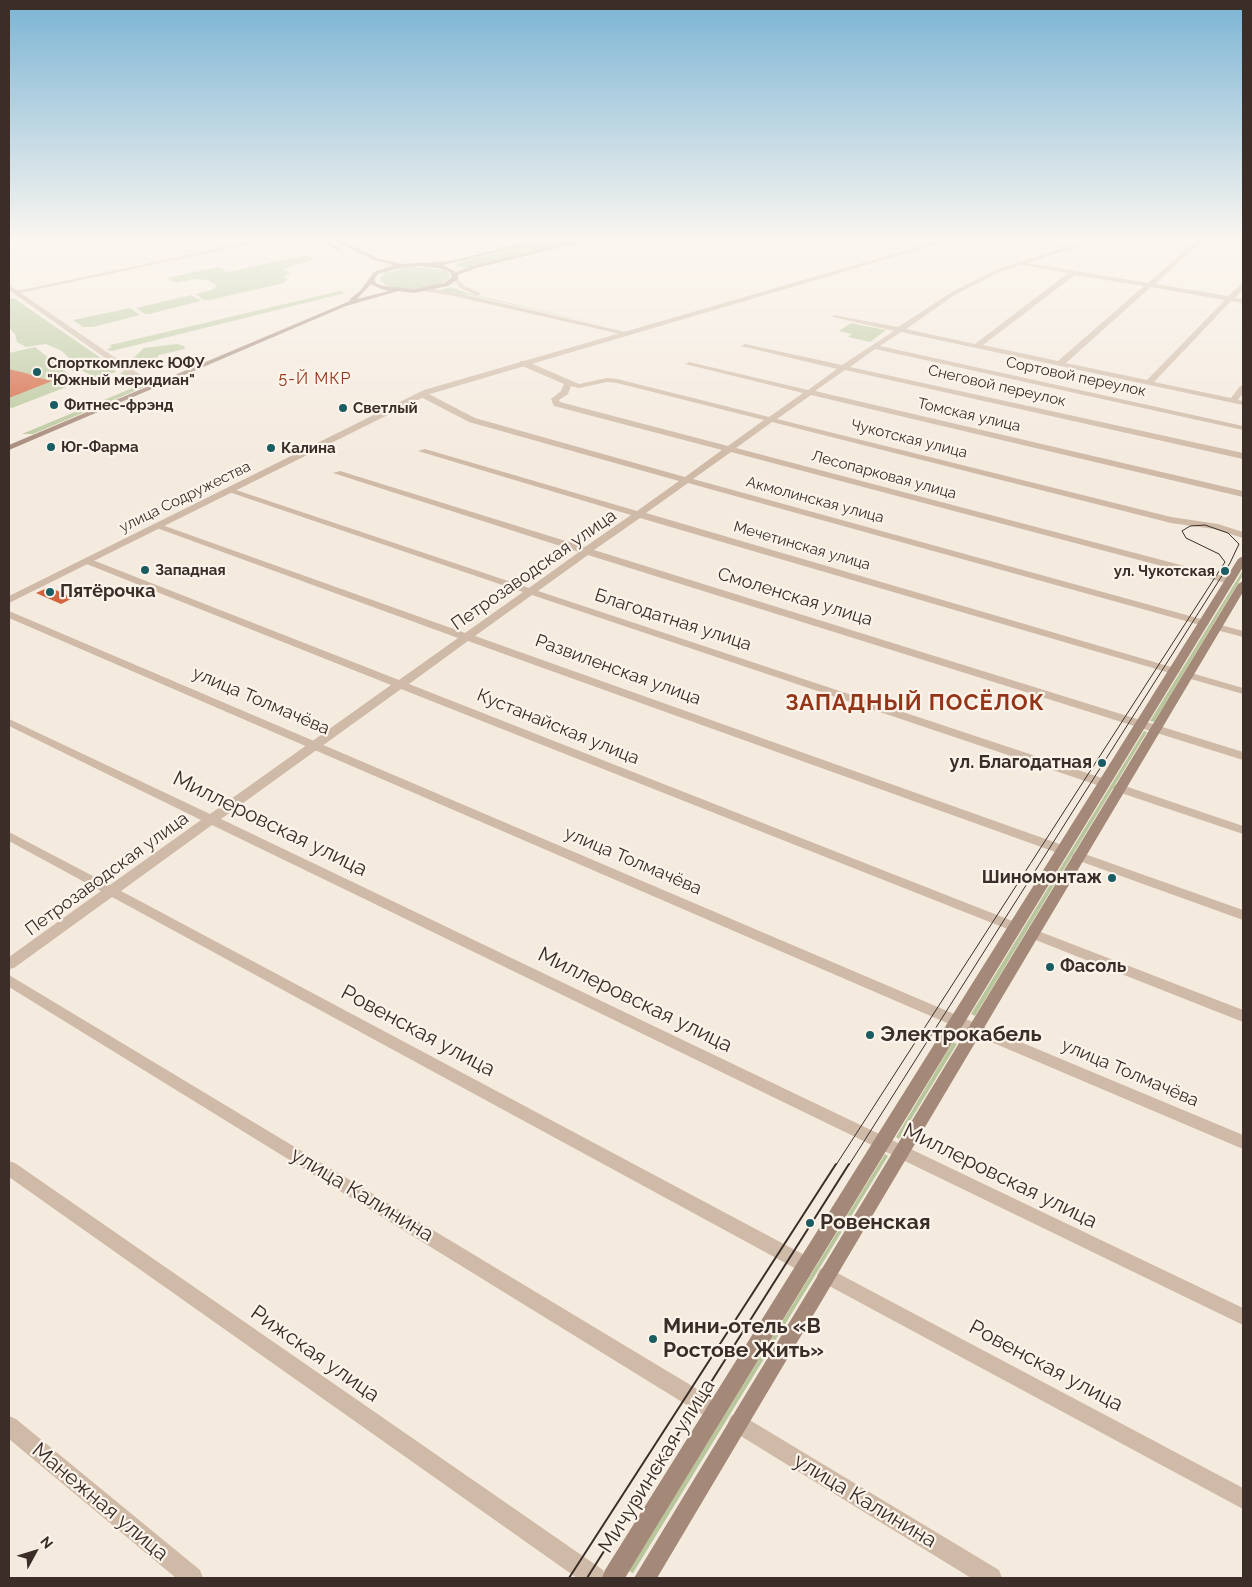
<!DOCTYPE html>
<meta charset="utf-8">
<style>
body{margin:0}
#map{position:relative;width:1252px;height:1587px;overflow:hidden;background:#f5eade;font-family:Raleway,sans-serif}
canvas{display:block}
.frame{position:absolute;inset:0;border:10px solid #3b2e29;pointer-events:none}
.north{position:absolute;left:10px;top:1527px;width:50px;height:50px;-webkit-text-stroke:4px #fcf4eb;paint-order:stroke;rotate:51deg;font-size:14px;font-weight:700;line-height:20px;text-align:center;color:#3b2e29}
.north::after{content:'';display:block;margin:auto;width:18px;height:22px;background:#3b2e29;clip-path:polygon(50% 0,100% 100%,50% 72%,0 100%)}
</style>
<div id="map">
<canvas width="1252" height="1587"></canvas>
<div class="frame"></div>
<div class="north">N</div>
</div>
<script>
const ctx = document.querySelector('canvas').getContext('2d');
ctx.lineJoin = 'round';
function paint(path, color) {
  ctx.fillStyle = color;
  ctx.fill(path, 'evenodd');
}
function toPath(rows) {
  const path = new Path2D();
  for (const r of rows) {
    path.moveTo(r[0], r[1]);
    for (let i = 2; i < r.length; i += 2) path.lineTo(r[i], r[i + 1]);
  }
  return path;
}
function trace(path, color, width, dash) {
  ctx.strokeStyle = color;
  ctx.lineWidth = width;
  ctx.lineCap = dash ? 'butt' : 'round';
  ctx.setLineDash(dash || []);
  ctx.stroke(path);
}
function drawText(font, color, halo, rows, align = 'center') {
  ctx.font = font + ' Raleway,sans-serif';
  ctx.lineWidth = 4.5;
  ctx.setLineDash([]);
  ctx.textBaseline = 'middle';
  ctx.strokeStyle = halo;
  ctx.fillStyle = color;
  for (const [text, x, y, turn = 0] of rows) {
    ctx.save();
    ctx.translate(x, y);
    ctx.rotate((+turn || 0) * Math.PI / 180);
    ctx.textAlign = isNaN(turn) ? turn : align;
    if (halo) ctx.strokeText(text, 0, 0);
    ctx.fillText(text, 0, 0);
    ctx.restore();
  }
}
paint(toPath([
 [557,238,590,238,468,268,456,266,457,263,463,261],
 [306,255,315,259,283,269,291,274,283,276,288,279,284,283,210,300,204,300,195,294,212,290,217,286,209,280,196,279,176,283,167,278,218,267,228,272],
 [412,267,443,270,449,273,450,277,441,284,419,289,396,288,387,286,379,280,384,273],
 [451,287,467,293,627,331,471,295,439,291],
 [340,291,345,293,112,351,106,350,112,347,109,345,115,344],
 [191,295,201,301,149,314,145,314,136,308],
 [9,298,15,299,111,365,116,372,95,377,81,370,62,351,46,344,26,347,17,342,15,334,9,328],
 [130,308,140,315,93,327,83,327,73,320],
 [851,323,865,326,886,330,870,342,848,337,852,334,839,331],
 [177,344,184,346,185,349,159,355,156,359,133,358,144,348],
 [35,347,79,382,12,408,9,407,9,353],
 [125,371,145,384,144,387,33,434,22,434,135,387,136,384,120,373],
 [1243,570,1243,575,1154,722,1150,721],
 [1144,731,1147,732,975,1016,971,1014],
 [953,1042,957,1044,899,1139,896,1137],
 [885,1154,888,1156,633,1573,629,1571]
]), '#b8c79b');
paint(toPath([
 [9,369,29,374,35,377,52,381,9,398],
 [49,587,73,598,61,604,36,593]
]), '#d4623d');
paint(toPath([
 [268,238,280,238,15,294,12,292,268,238],
 [1093,238,1102,238,1028,263,1148,283,1199,238,1206,238,1155,284,1228,296,1243,283,1243,289,1235,298,1243,299,1243,303,1231,301,1154,382,1231,398,1240,386,1243,386,1243,393,1238,400,1243,401,1243,405,901,332,880,346,1243,426,1243,430,875,349,850,367,1243,453,1243,459,845,370,815,391,1243,491,1243,497,811,395,777,419,1171,517,1218,524,1243,532,1243,538,1214,529,1171,523,772,422,736,448,1234,579,1234,583,1226,583,731,452,693,479,1208,621,1209,623,1208,625,1200,625,688,483,646,513,1178,669,1180,671,1178,673,1170,673,640,518,594,550,1243,752,1243,760,588,555,538,591,1108,780,1110,783,1104,787,1100,786,532,595,475,636,1068,847,1070,850,1063,854,1058,853,468,641,409,684,1020,924,1022,927,1020,930,1010,930,401,689,221,819,1243,1308,1243,1325,212,825,121,891,812,1259,815,1265,812,1271,806,1273,800,1271,112,897,14,968,9,969,9,957,101,891,9,841,9,832,110,885,201,820,9,726,9,719,210,814,391,685,84,563,84,559,90,559,399,680,458,638,154,527,159,524,162,525,465,633,523,592,226,491,227,489,233,489,529,588,579,552,333,473,340,471,585,547,631,515,418,451,425,449,637,511,679,481,469,422,419,396,419,392,425,392,475,418,685,477,722,450,554,406,551,399,561,391,564,384,520,365,520,361,526,361,579,384,607,378,617,379,769,417,803,393,685,364,689,362,808,390,837,369,741,346,745,344,842,365,894,331,833,317,833,315,898,327,952,292,998,269,1093,238],
 [1022,265,1068,273,975,344,906,329,956,294,1002,271,1022,265],
 [1075,275,1144,286,1058,361,983,345,1075,275],
 [1151,287,1225,300,1147,380,1066,363,1151,287],
 [607,382,617,383,764,420,728,446,560,402,559,400,568,394,571,386,579,388,607,382],
 [456,276,464,286,480,293,480,295,476,295,460,288,453,278,456,276],
 [424,288,449,291,629,333,625,335,449,295,422,291,422,289,424,288],
 [1217,624,1243,631,1243,637,1213,629,1212,627,1213,625,1217,624],
 [1188,672,1243,688,1243,694,1184,677,1182,675,1188,672],
 [1119,784,1243,826,1243,834,1115,791,1113,788,1115,785,1119,784],
 [1079,852,1243,910,1243,920,1074,859,1072,856,1074,853,1079,852],
 [1033,929,1243,1010,1243,1022,1028,937,1026,934,1028,931,1033,929],
 [9,975,722,1404,725,1411,722,1418,715,1421,708,1418,9,987,9,975],
 [975,1023,1243,1135,1243,1149,970,1033,967,1029,970,1025,975,1023],
 [9,1161,15,1163,603,1570,606,1578,577,1578,9,1177,9,1161],
 [826,1267,1243,1488,1243,1509,820,1281,817,1275,820,1269,826,1267],
 [738,1413,999,1570,1002,1578,971,1578,731,1430,728,1423,731,1416,738,1413],
 [9,1416,16,1419,200,1570,203,1578,176,1578,9,1439,9,1416]
]), '#cfbaa7');
paint(toPath([
 [948,238,958,238,430,394,9,603,9,596,424,390,948,238],
 [9,285,155,385,155,389,149,389,9,290,9,285],
 [9,611,980,1025,983,1029,980,1033,975,1035,970,1033,9,618,9,611]
]), '#cfbaa7');
paint(toPath([
 [313,238,321,238,342,249,337,250,313,238],
 [329,238,337,238,377,258,399,263,400,264,451,261,544,238,555,238,443,265,456,272,472,266,589,238,600,238,476,268,458,275,458,279,448,286,414,293,398,291,346,306,9,450,9,445,350,301,350,299,360,291,374,272,394,265,373,260,329,238],
 [418,266,438,268,450,272,452,277,444,283,414,289,384,286,377,284,374,280,378,274,396,269,418,266],
 [371,284,381,289,389,291,357,299,371,284],
 [1243,556,1243,567,625,1578,602,1578,605,1570,1238,559,1243,556],
 [1243,581,1243,592,657,1578,634,1578,1238,584,1243,581]
]), '#a48878');
trace(toPath([
 [836,1165,1225,562,1219,554,1186,538,1182,531,1190,526,1205,525,1228,533,1239,544,1230,563,849,1165]
]), '#3b2e29', 1);
trace(toPath([
 [569,1578,836,1164],
 [587,1578,849,1164]
]), '#3b2e29', 2);
const sky = ctx.createLinearGradient(0, 0, 0, 460);
sky.addColorStop(0, '#7bb4d4');
sky.addColorStop(0.52, '#faf6f0');
sky.addColorStop(1, '#faf6f000');
ctx.fillStyle = sky;
ctx.fillRect(0, 0, 1252, 460);
for (const [x, y, r, color] of [
 [37,372,5,"#195d62"],
 [54,405,5,"#195d62"],
 [343,408,5,"#195d62"],
 [51,447,5,"#195d62"],
 [271,448,5,"#195d62"],
 [145,570,5,"#195d62"],
 [1225,571,5,"#195d62"],
 [50,592,5,"#195d62"],
 [1102,763,5,"#195d62"],
 [1112,878,5,"#195d62"],
 [1050,967,5,"#195d62"],
 [870,1035,5,"#195d62"],
 [810,1223,5,"#195d62"],
 [653,1339,5,"#195d62"]
]) {
  const dot = new Path2D();
  dot.arc(x, y, r, 0, 2 * Math.PI);
  ctx.fillStyle = color;
  ctx.fill(dot);
  trace(dot, '#fcf4eb', 2);
}
drawText('bold 15px', '#3b2e29', '#fcf4eb', [
 ["Спорткомплекс ЮФУ",47,363],
 ["\"Южный меридиан\"",47,380],
 ["Фитнес-фрэнд",64,405],
 ["Светлый",353,408],
 ["Юг-Фарма",61,447],
 ["Калина",281,448],
 ["Западная",155,570],
 ["ул. Чукотская",1215,571,"right"]
], 'left');
drawText('15px', '#3b2e29', '#fcf4eb', [
 ["Сортовой переулок",1076,377,12],
 ["Снеговой переулок",997,386,13],
 ["Томская улица",969,415,13],
 ["Чукотская улица",909,439,14],
 ["Лесопарковая улица",884,475,15],
 ["улица Содружества",185,497,-26],
 ["Акмолинская улица",815,500,15],
 ["Мечетинская улица",802,546,16]
]);
ctx.letterSpacing = '1px';
drawText('16px', '#943518', '#fcf4eb', [
 ["5-Й МКР",315,379]
]);
ctx.letterSpacing = '0px';
drawText('18px', '#3b2e29', '#fcf4eb', [
 ["Петрозаводская улица",534,570,-35],
 ["Смоленская улица",795,597,17],
 ["Благодатная улица",673,620,18],
 ["Развиленская улица",618,670,20],
 ["улица Толмачёва",261,701,23],
 ["Кустанайская улица",558,727,22],
 ["улица Толмачёва",633,861,23],
 ["Петрозаводская улица",107,874,-36],
 ["улица Толмачёва",1130,1073,23]
]);
drawText('bold 18px', '#3b2e29', '#fcf4eb', [
 ["Пятёрочка",60,592],
 ["ул. Благодатная",1092,763,"right"],
 ["Шиномонтаж",1102,878,"right"],
 ["Фасоль",1060,967]
], 'left');
drawText('21px', '#3b2e29', '#fcf4eb', [
 ["Миллеровская улица",270,824,26],
 ["Миллеровская улица",635,1000,26],
 ["Ровенская улица",418,1031,28],
 ["Миллеровская улица",1000,1176,26],
 ["улица Калинина",362,1195,31],
 ["Рижская улица",315,1354,35],
 ["Ровенская улица",1046,1366,28],
 ["Мичуринская улица",657,1466,-58],
 ["улица Калинина",865,1501,31],
 ["Манежная улица",100,1502,40]
]);
drawText('bold 21px', '#3b2e29', '#fcf4eb', [
 ["Электрокабель",880,1035],
 ["Ровенская",820,1223],
 ["Мини-отель «В",663,1327],
 ["Ростове Жить»",663,1351]
], 'left');
ctx.letterSpacing = '1px';
drawText('bold 22px', '#943518', '#fcf4eb', [
 ["ЗАПАДНЫЙ ПОСЁЛОК",915,703]
]);
ctx.letterSpacing = '0px';
</script>
